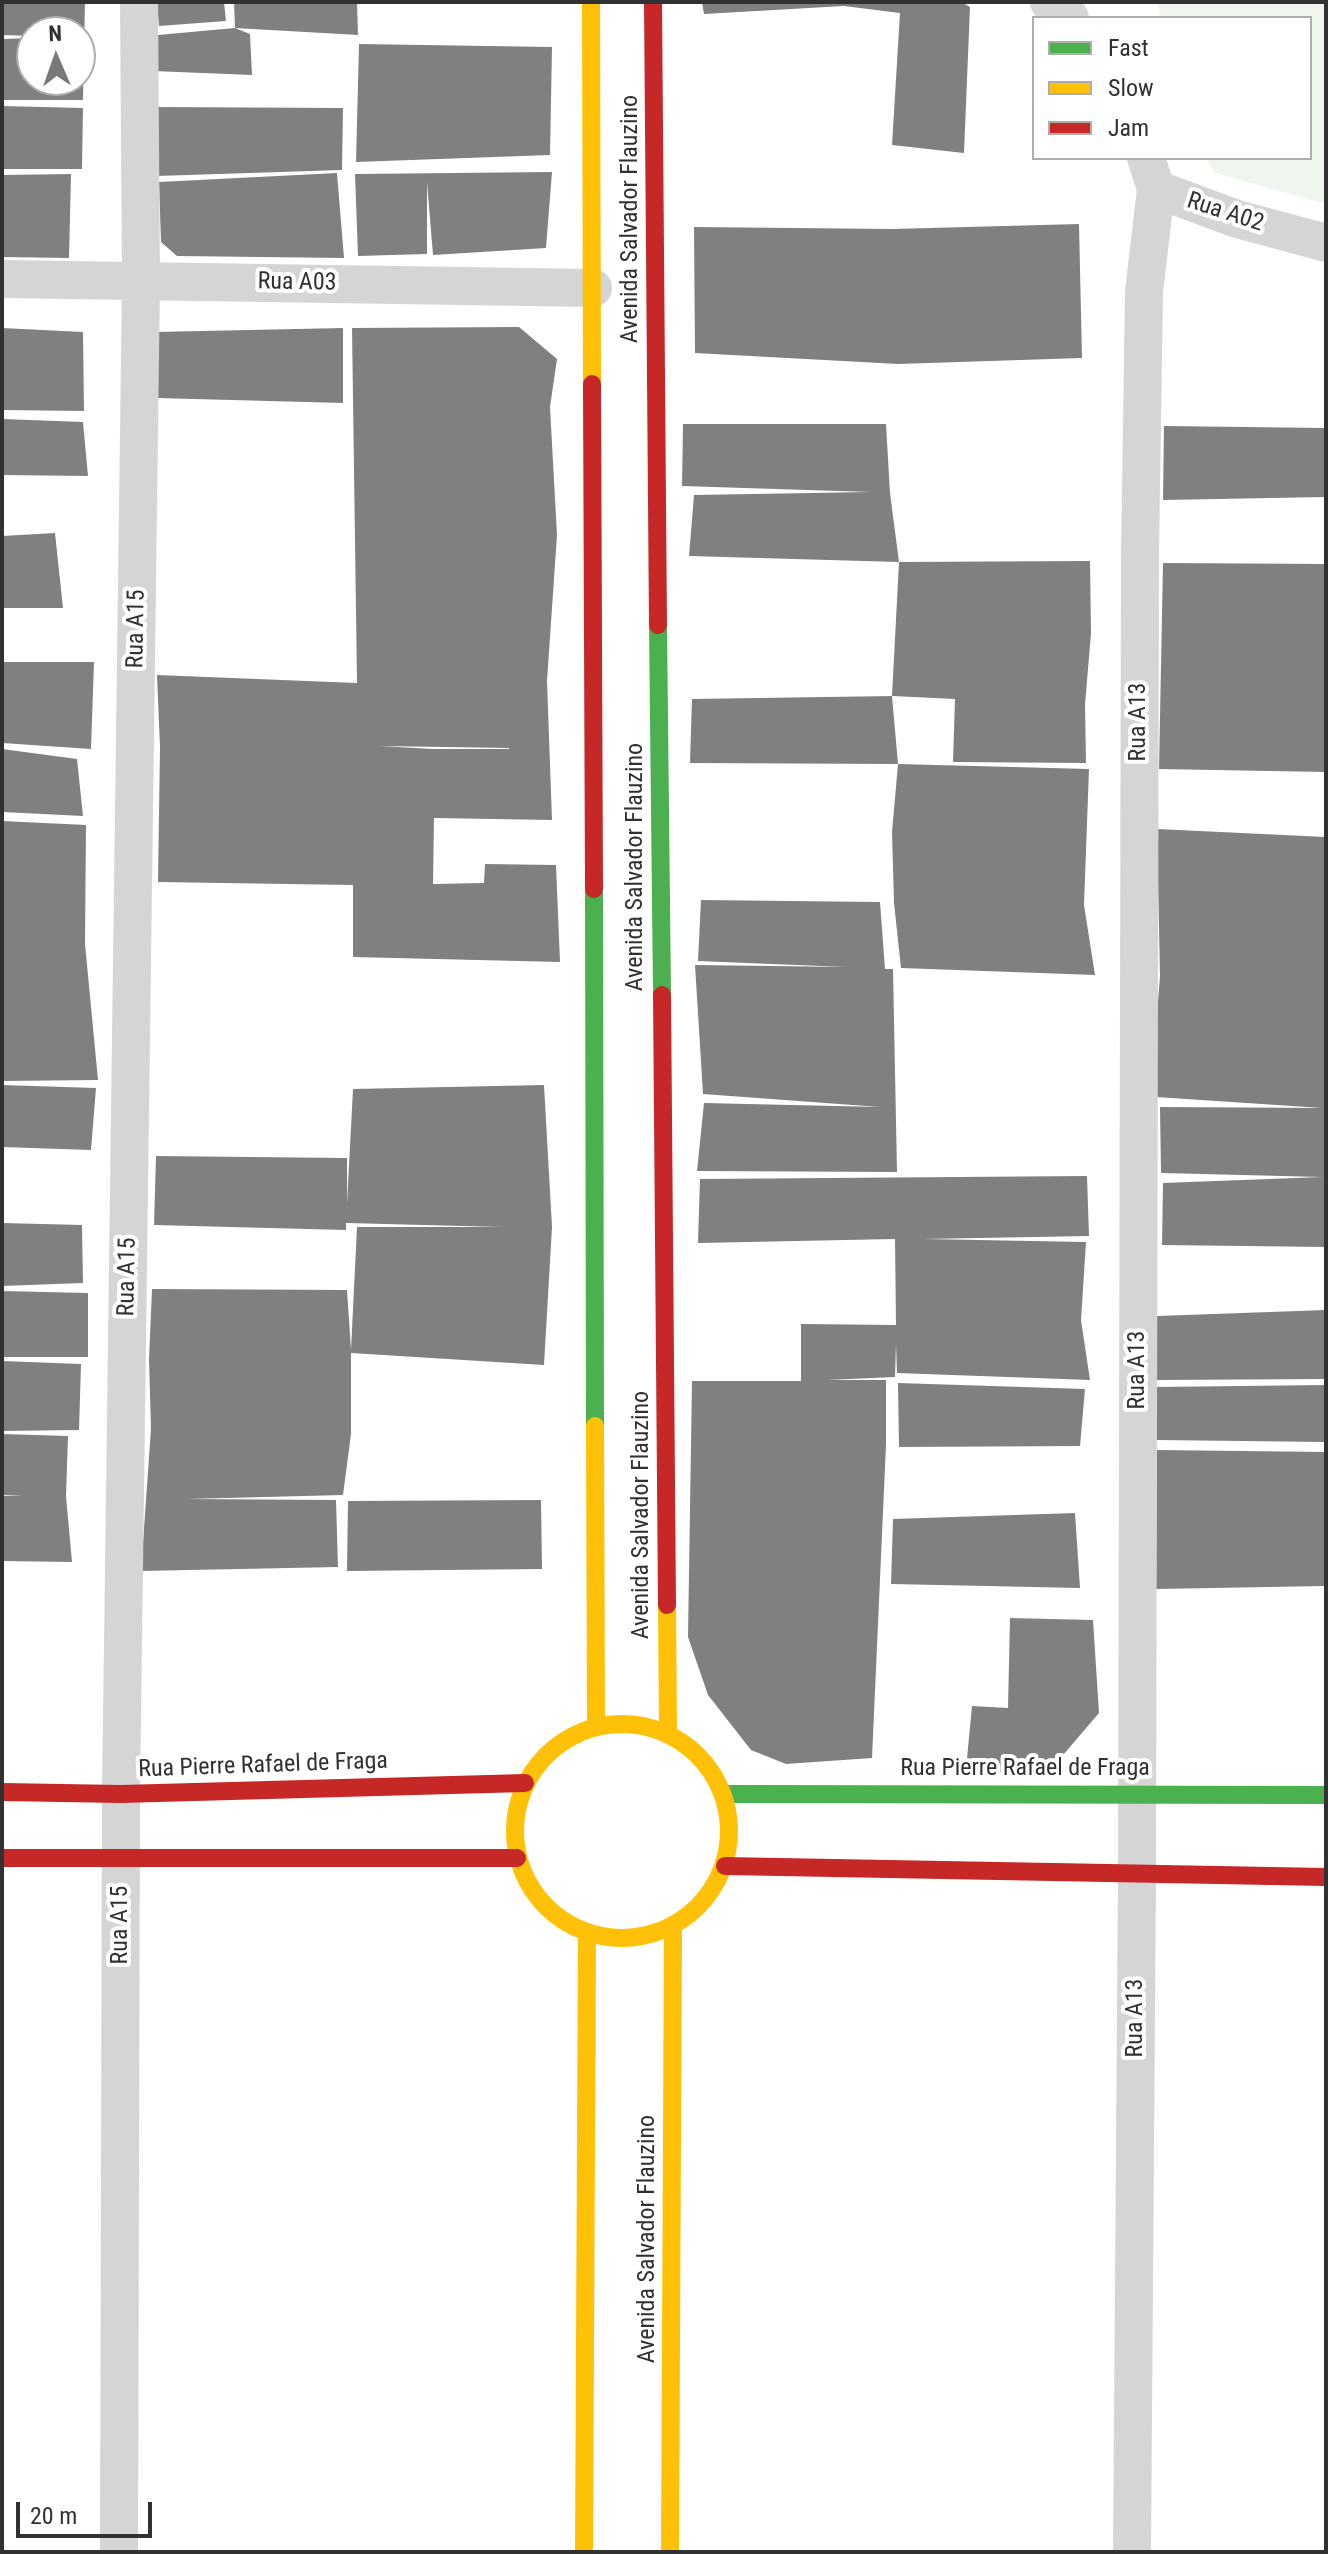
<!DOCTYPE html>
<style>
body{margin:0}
#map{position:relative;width:1328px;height:2554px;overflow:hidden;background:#fff;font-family:"Roboto Condensed",sans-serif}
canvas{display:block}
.frame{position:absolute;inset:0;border:4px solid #313131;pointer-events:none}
.legend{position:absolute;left:1032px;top:16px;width:280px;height:144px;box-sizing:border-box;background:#fff;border:2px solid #adadad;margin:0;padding:10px 14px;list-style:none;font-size:24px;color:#313131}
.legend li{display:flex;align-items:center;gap:16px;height:40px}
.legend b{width:40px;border:2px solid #adadad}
.north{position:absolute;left:16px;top:16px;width:80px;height:80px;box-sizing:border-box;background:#fff;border:2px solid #adadad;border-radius:50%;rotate:358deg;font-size:22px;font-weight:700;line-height:32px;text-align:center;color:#313131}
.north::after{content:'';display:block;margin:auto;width:28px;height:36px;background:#797979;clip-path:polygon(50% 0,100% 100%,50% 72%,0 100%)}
.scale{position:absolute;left:16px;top:2502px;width:136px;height:36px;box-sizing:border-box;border:4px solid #313131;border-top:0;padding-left:10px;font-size:24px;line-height:28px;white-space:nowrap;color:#313131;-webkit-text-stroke:6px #fff;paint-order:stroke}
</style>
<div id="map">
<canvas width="1328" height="2554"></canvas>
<div class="frame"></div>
<ul class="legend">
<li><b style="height:10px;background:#4caf50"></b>Fast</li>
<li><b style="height:10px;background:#ffc107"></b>Slow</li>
<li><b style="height:10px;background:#c62828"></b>Jam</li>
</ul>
<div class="north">N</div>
<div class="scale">20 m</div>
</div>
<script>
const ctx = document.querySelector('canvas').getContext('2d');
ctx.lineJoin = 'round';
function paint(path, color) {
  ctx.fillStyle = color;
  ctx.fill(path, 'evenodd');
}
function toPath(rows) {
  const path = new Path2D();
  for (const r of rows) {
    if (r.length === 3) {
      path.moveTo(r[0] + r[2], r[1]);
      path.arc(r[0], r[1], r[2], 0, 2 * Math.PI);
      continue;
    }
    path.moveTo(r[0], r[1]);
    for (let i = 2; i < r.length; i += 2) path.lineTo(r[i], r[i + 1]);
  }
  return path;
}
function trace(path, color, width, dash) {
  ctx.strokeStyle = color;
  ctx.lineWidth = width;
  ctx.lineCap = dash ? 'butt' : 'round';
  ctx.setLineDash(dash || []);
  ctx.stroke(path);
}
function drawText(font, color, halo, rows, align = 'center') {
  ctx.font = font + ' "Roboto Condensed",sans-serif';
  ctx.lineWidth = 8;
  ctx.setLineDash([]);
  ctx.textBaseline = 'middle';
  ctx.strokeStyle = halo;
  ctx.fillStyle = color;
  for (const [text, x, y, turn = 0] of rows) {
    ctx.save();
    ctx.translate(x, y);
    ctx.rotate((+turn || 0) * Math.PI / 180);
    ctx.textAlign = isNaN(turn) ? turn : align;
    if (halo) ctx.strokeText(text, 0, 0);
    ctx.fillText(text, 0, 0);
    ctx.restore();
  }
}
paint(toPath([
 [1158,2,1326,2,1326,204,1215,173,1206,158,1310,158,1310,18,1160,18]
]), '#f0f5ed');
paint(toPath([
 [2,2,85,2,83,100,2,100,2,39,32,38,32,80,80,80,80,32,32,32,32,36,2,35],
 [157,2,224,2,226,21,159,26],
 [234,2,357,2,358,35,235,28],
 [702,2,961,2,970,7,964,153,892,145,900,13,844,6,704,14],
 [235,28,250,34,252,75,153,71,158,35],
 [359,44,552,47,550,155,356,162],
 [2,106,83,108,82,169,2,169],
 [153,107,343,108,342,170,157,176],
 [552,172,546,248,433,255,427,182,427,254,358,256,355,174],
 [337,173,344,258,177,256,161,242,159,182],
 [71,174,69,258,2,257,2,175],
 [1079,224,1082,358,898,364,695,353,694,227,892,229],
 [519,327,557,359,550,407,557,535,547,681,552,820,434,818,433,884,484,883,485,864,556,865,560,962,353,957,353,885,158,882,160,747,157,675,357,683,352,328],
 [380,746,509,748,509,749,433,749],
 [2,328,83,332,84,411,2,410],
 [343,328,343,403,157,398,155,332],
 [2,419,83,422,88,476,2,475],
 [683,424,886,424,890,493,899,562,1090,561,1091,633,1085,705,1086,763,953,762,955,699,892,696,899,562,689,556,694,495,870,492,682,486],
 [1164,426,1326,428,1326,497,1163,500],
 [55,533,63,608,2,608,2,536],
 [1163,563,1326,564,1326,772,1159,769],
 [2,662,94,662,91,749,2,743],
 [892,696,898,764,1089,769,1084,905,1095,975,901,968,894,903,892,832,898,764,690,763,692,699],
 [2,749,77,759,83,816,2,812],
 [2,821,86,825,85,944,98,1080,2,1081],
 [1157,829,1326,837,1326,1247,1162,1245,1163,1183,1322,1177,1161,1173,1160,1107,1322,1108,1156,1097,1155,1040,1160,976],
 [701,900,880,902,885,969,893,969,897,1172,697,1171,704,1103,880,1107,703,1094,695,965,846,967,698,961],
 [2,1085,96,1088,91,1150,2,1147],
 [544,1085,552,1227,544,1365,351,1353,351,1434,343,1495,187,1499,336,1500,338,1567,141,1571,151,1429,149,1360,152,1289,347,1290,351,1350,357,1227,501,1227,346,1223,346,1230,154,1225,156,1156,347,1158,347,1204,353,1089],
 [1087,1176,1089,1236,924,1239,1086,1242,1081,1320,1090,1380,897,1373,896,1344,895,1377,827,1380,886,1380,886,1445,872,1758,786,1764,751,1750,708,1695,688,1637,692,1381,801,1381,801,1324,896,1325,895,1239,698,1243,700,1179],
 [2,1223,82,1225,83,1283,2,1286],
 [2,1291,88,1293,88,1357,2,1357],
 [1326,1310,1326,1379,1156,1380,1157,1316],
 [2,1361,81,1364,79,1430,2,1431],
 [898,1383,1085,1389,1080,1446,899,1447],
 [1325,1385,1326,1442,1156,1440,1156,1387],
 [2,1434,68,1436,66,1496,72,1562,2,1561,2,1496,22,1495,2,1495],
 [1157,1450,1326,1452,1326,1586,1156,1589],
 [541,1500,542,1569,347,1571,348,1501],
 [1075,1513,1080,1588,891,1584,893,1519],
 [1010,1618,1093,1620,1099,1713,1045,1776,966,1769,972,1706,1008,1708]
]), '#808080');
trace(toPath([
 [1049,2,1070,18],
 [1156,189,1237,219,1326,243],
 [2,279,593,288],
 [119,2552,121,1794,141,281,139,2],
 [1132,2552,1137,1874,1140,554,1144,292,1156,189,1146,158]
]), '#d5d5d5', 38);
trace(toPath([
 [658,625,662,995],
 [594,889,595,1426],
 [724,1794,1326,1795]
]), '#4caf50', 18);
trace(toPath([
 [591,2,592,384],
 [595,1426,596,1726],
 [667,1605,668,1731],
 [622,1831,107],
 [584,2552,587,1933],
 [670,2552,673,1925]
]), '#ffc107', 18);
trace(toPath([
 [653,2,658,625],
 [592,384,594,889],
 [662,995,667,1605],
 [2,1792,121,1794,525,1783],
 [2,1858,517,1858],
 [725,1866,1326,1877]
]), '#c62828', 18);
drawText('24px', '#313131', '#fff', [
 ["Rua A02",1225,213,18],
 ["Avenida Salvador Flauzino",631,219,-90],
 ["Rua A03",297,283,1],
 ["Rua A15",137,629,-89],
 ["Rua A13",1139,722,-90],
 ["Avenida Salvador Flauzino",636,867,-90],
 ["Rua A15",128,1277,-89],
 ["Rua A13",1138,1370,-90],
 ["Avenida Salvador Flauzino",642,1515,-90],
 ["Rua Pierre Rafael de Fraga",263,1766,-2],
 ["Rua Pierre Rafael de Fraga",1025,1769],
 ["Rua A15",121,1925,-90],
 ["Rua A13",1136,2018,-90],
 ["Avenida Salvador Flauzino",648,2239,-90]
]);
</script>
